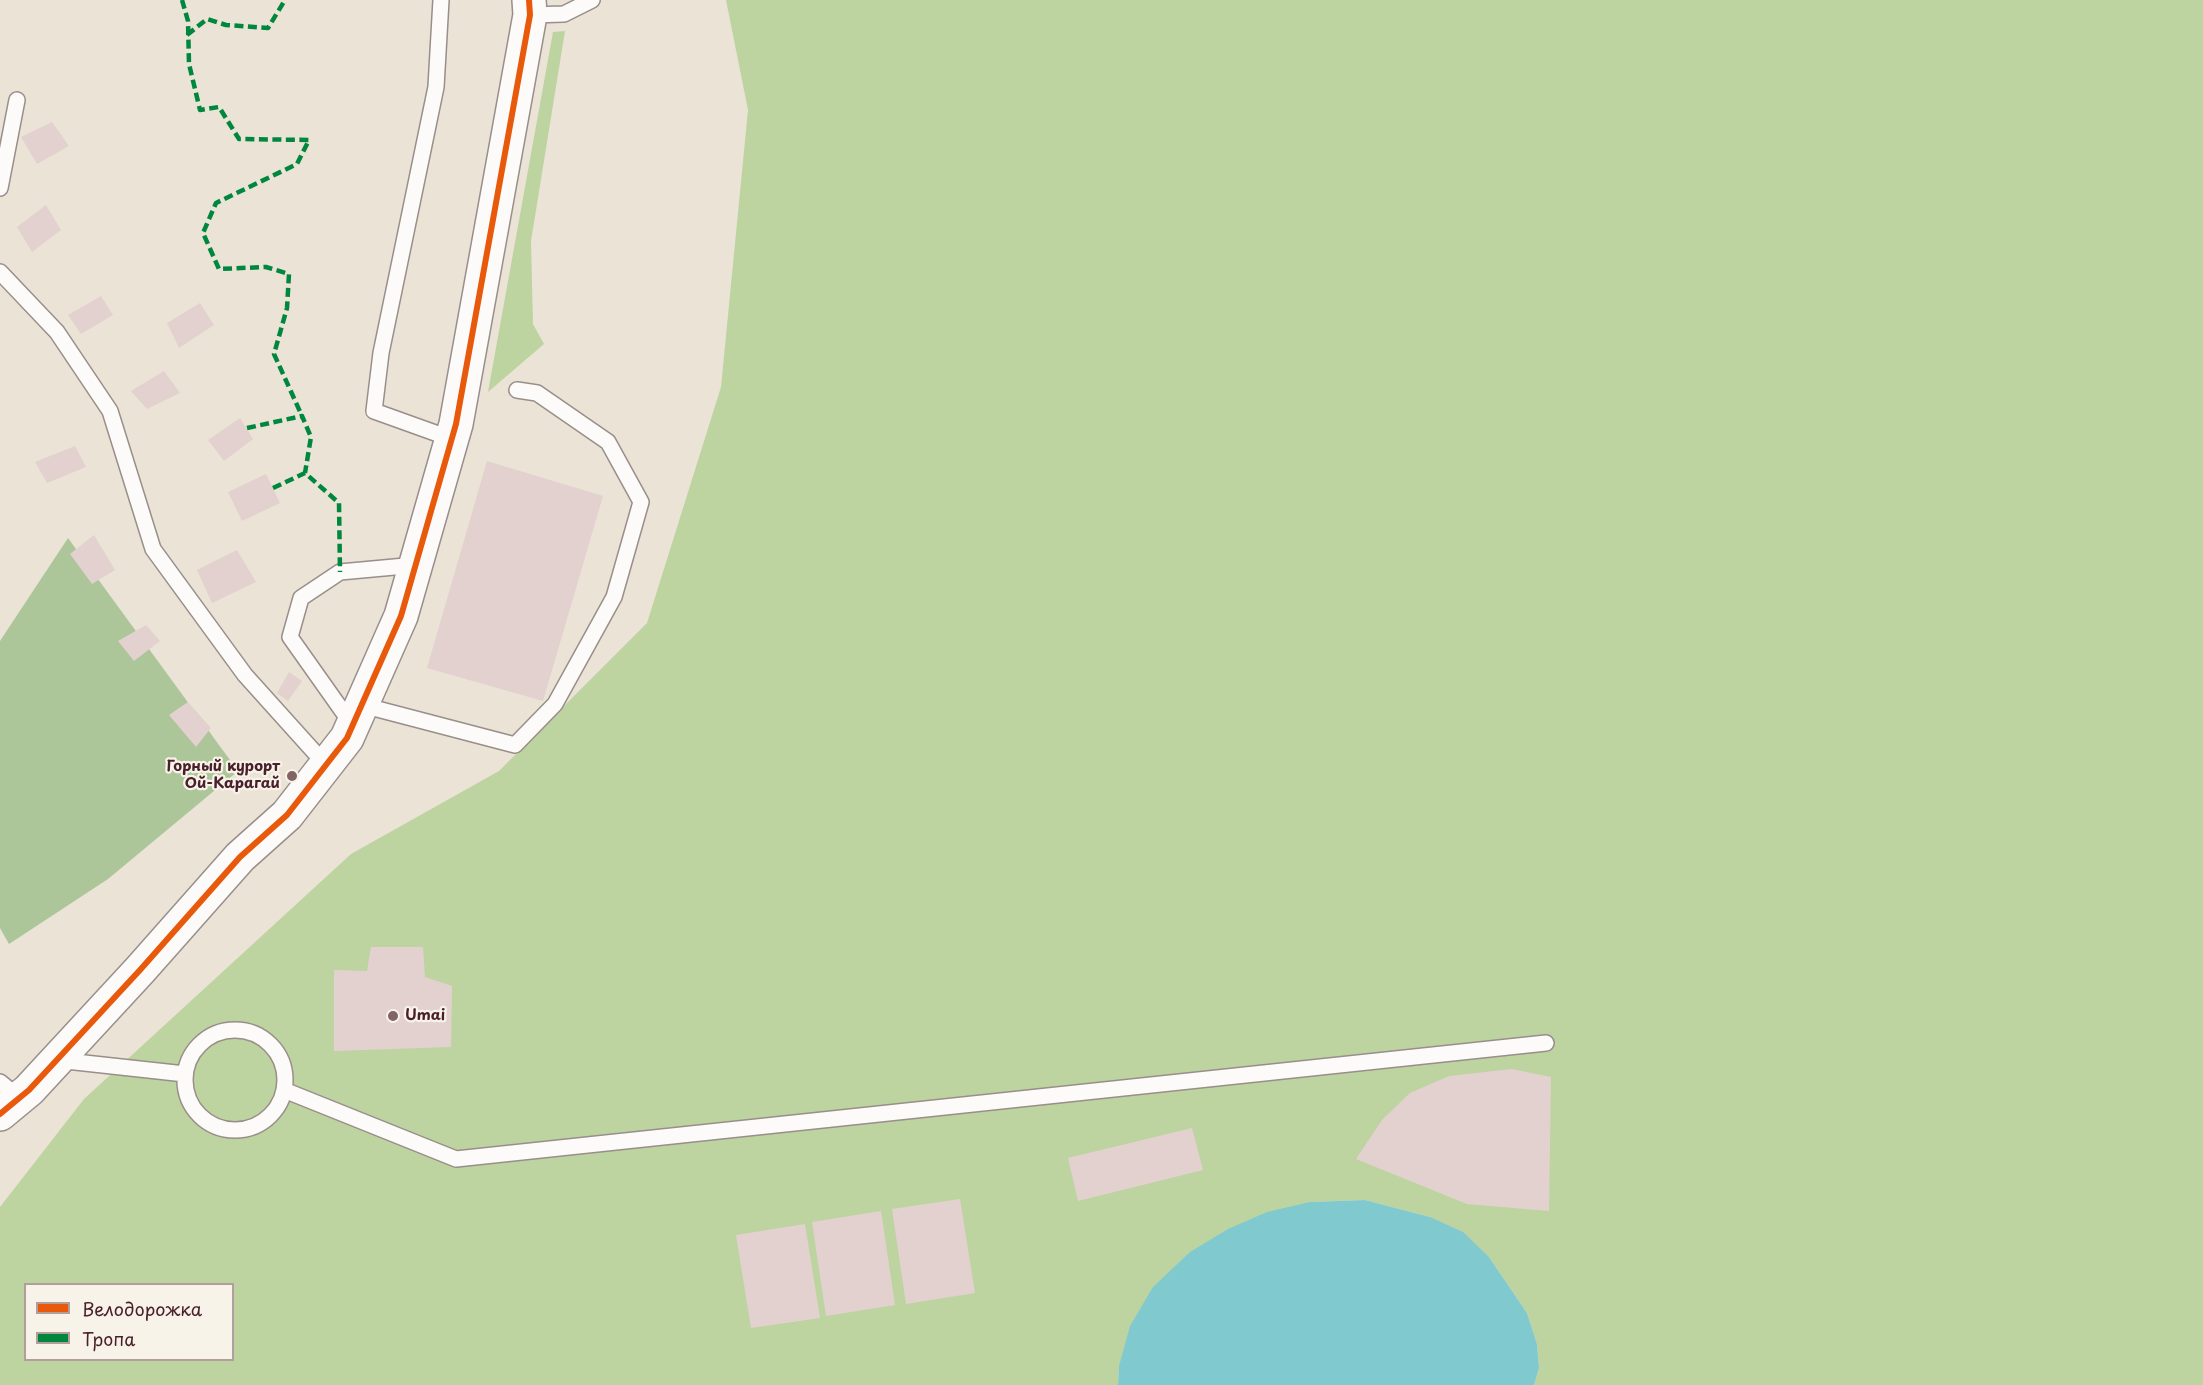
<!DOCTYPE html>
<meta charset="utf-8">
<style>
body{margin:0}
#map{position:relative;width:2203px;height:1385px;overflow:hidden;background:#eae3d6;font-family:"Playpen Sans",sans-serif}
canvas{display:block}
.legend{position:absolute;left:24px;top:1283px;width:210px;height:78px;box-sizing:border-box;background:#f7f3e8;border:2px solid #b29e9c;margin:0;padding:8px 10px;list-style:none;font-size:18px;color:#4a1f2b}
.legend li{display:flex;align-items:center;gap:12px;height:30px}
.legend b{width:30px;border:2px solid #b29e9c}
</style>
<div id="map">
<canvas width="2203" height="1385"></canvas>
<ul class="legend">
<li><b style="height:8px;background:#e8590c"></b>Велодорожка</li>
<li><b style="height:8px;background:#00873e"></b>Тропа</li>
</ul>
</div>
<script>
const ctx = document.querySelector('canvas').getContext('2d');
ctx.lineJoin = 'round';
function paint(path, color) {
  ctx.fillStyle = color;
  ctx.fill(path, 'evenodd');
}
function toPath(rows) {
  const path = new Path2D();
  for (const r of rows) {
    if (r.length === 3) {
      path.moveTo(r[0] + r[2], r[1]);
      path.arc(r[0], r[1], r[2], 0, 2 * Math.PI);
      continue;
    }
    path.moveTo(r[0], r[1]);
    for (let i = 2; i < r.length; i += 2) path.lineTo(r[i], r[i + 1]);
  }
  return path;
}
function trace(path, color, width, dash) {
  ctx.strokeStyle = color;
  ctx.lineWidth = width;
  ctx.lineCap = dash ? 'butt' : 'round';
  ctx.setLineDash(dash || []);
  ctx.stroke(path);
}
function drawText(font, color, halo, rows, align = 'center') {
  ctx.font = font + ' "Playpen Sans",sans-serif';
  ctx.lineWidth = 4.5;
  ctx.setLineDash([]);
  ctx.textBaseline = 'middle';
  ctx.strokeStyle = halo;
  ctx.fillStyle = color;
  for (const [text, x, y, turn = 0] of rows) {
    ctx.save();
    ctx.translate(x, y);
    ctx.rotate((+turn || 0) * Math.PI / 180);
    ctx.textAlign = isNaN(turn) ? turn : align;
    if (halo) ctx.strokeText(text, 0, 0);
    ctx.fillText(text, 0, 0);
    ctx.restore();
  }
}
paint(toPath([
 [726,0,2203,0,2203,1385,1534,1385,1539,1368,1537,1344,1527,1313,1489,1257,1430,1217,1365,1200,1310,1202,1119,1366,1118,1385,0,1385,0,1207,84,1099,351,854,499,771,647,623,721,387,748,110],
 [26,1284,232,1284,232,1360,26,1360],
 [565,31,531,241,533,324,544,344,488,392,553,32]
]), '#bdd4a1');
paint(toPath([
 [68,538,238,771,108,879,9,944,0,928,0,641]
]), '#acc599');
paint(toPath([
 [1365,1200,1430,1217,1463,1232,1489,1257,1527,1313,1537,1344,1539,1368,1534,1385,1118,1385,1119,1366,1130,1326,1153,1287,1190,1252,1228,1229,1267,1212,1310,1202]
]), '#80cacf');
paint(toPath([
 [52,122,69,146,37,164,21,137],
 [46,205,61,230,32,252,17,227],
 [101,296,113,315,81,334,68,315],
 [200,303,214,325,179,348,167,323],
 [164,371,180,393,147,409,131,391],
 [240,418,253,439,224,461,208,440],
 [75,446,86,467,47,483,35,462],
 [487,461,603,496,543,701,427,668],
 [266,474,280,503,242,521,228,492],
 [94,535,115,570,92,584,70,554],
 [237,550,256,582,212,603,197,570],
 [146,625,160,641,134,661,118,641],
 [289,672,302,681,288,701,277,693],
 [188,702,211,728,196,747,169,715],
 [371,947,423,947,425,977,452,986,451,1047,334,1051,334,970,367,971],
 [1512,1069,1551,1077,1549,1211,1467,1204,1356,1159,1382,1120,1410,1093,1449,1076],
 [1192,1128,1203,1170,1078,1201,1068,1158],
 [960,1199,975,1293,906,1304,892,1209],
 [881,1211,895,1305,826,1316,812,1222],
 [805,1224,820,1318,751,1328,736,1235]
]), '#e3d1cf');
const service = toPath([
 [441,0,436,87,381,353,374,411,452,439],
 [530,15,564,14,592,0],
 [0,188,17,100],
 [0,272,57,332,110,411,153,549,245,675,326,765],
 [362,705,515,745,555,704,614,597,641,502,608,442,537,393,517,390],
 [353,726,290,637,301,598,340,572,416,565],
 [235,1080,50],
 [57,1060,185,1074],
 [0,1082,18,1097],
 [284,1090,456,1159,1546,1043]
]);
const tertiary = toPath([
 [0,1114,29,1090,140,970,240,857,287,815,347,738,401,616,456,424,530,15,529,0]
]);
trace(service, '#998e8a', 18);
trace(tertiary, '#998e8a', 36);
trace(service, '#fcfbf9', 15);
trace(tertiary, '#fcfbf9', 33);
trace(toPath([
 [182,0,188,21,189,64,200,110,219,107,239,139,309,140,297,164,216,203,203,233,219,269,266,267,289,274,287,308,274,354,302,416],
 [187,35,207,19,226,25,268,28,285,0],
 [247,428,302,416,311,437,305,473],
 [273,488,305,473,339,503,340,572]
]), '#00873e', 4.5, [9, 4.5]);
trace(toPath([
 [0,1114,29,1090,140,970,240,857,287,815,347,738,401,616,456,424,530,15,529,0]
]), '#e8590c', 6);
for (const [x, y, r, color] of [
 [292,776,6,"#826467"],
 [393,1016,6,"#826467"]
]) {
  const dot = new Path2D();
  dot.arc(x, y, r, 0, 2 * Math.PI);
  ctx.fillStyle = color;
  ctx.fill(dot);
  trace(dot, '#f7f3e8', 2);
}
drawText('bold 15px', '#4a1f2b', '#f7f3e8', [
 ["Горный курорт",280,767],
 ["Ой-Карагай",280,784],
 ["Umai",405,1016,"left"]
], 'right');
</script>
